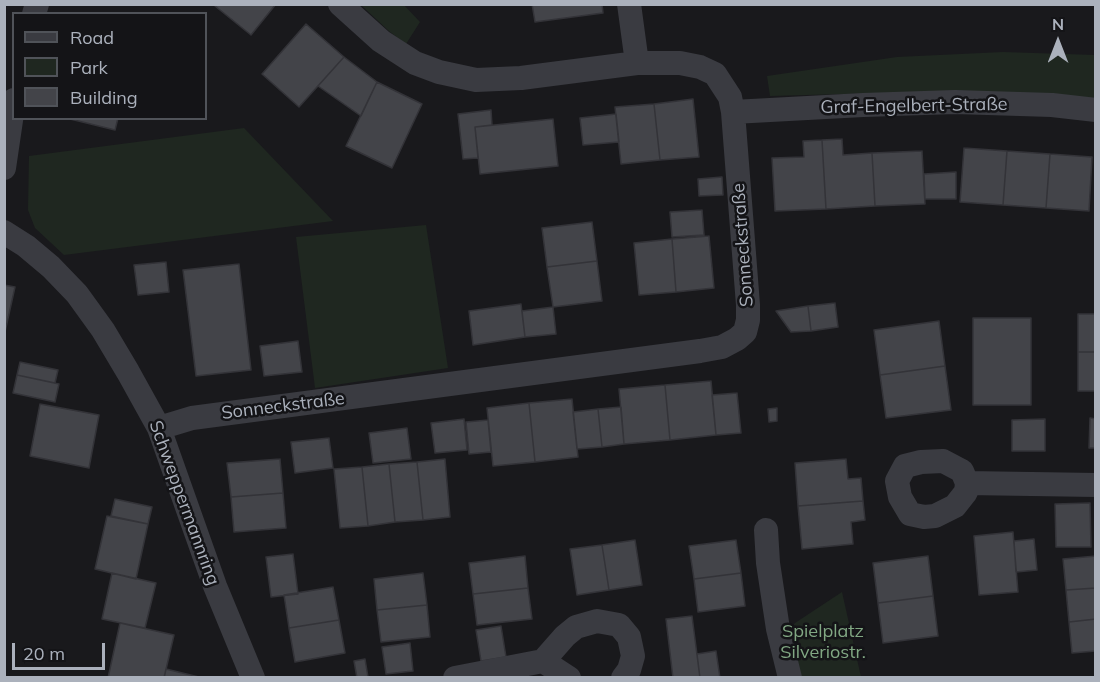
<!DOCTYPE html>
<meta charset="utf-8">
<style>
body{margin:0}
#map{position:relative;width:1100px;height:682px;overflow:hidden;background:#19191c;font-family:Mulish,sans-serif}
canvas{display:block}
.frame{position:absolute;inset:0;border:6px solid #abb1bc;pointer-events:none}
.legend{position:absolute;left:12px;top:12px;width:195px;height:108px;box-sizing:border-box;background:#141417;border:2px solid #505359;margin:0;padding:8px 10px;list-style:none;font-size:18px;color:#abb1bc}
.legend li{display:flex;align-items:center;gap:12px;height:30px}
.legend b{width:30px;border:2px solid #505359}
.north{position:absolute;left:1028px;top:12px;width:60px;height:60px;-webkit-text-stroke:4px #141417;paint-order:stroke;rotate:0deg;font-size:16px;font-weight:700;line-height:24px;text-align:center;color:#abb1bc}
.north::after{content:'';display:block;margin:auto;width:21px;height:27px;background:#abb1bc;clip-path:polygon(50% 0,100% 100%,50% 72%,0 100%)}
.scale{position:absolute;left:12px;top:643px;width:93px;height:27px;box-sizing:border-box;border:3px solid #abb1bc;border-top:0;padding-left:8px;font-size:18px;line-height:21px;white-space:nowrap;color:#abb1bc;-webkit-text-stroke:4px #141417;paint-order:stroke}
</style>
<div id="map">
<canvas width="1100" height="682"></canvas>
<div class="frame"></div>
<ul class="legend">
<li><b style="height:8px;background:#3a3b41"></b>Road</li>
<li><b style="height:16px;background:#1f2720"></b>Park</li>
<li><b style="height:16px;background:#434449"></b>Building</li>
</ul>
<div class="north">N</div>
<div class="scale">20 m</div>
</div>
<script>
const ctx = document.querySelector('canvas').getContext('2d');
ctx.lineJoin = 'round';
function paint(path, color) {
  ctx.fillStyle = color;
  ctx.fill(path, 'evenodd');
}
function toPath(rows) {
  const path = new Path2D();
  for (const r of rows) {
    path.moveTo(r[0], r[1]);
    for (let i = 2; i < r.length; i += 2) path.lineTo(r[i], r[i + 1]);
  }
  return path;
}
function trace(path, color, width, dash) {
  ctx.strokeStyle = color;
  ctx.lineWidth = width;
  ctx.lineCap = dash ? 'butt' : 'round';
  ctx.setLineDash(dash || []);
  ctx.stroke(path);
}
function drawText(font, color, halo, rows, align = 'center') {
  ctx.font = font + ' Mulish,sans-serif';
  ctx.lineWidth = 5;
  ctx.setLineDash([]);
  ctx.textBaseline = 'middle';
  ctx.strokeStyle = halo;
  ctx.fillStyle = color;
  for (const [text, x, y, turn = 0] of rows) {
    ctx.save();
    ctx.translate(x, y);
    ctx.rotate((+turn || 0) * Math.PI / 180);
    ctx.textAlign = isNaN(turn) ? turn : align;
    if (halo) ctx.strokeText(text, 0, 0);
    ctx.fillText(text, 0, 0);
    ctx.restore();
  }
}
paint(toPath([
 [361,5,404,5,420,22,406,44,390,32],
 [1003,52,1095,55,1095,100,882,93,770,96,767,76,897,57],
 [244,128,333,221,64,255,35,228,28,210,29,156],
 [426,225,448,368,315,388,296,237],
 [842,592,861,677,800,677,790,629,795,623]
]), '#1f2720');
const building = toPath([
 [216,4,276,4,251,35,215,6,216,4],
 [532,4,602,4,603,13,535,22,532,4],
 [306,24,344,57,299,107,262,74,306,24],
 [344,57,377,82,361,116,318,86,344,57],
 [377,82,422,104,392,168,346,146,377,82],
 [693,99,699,157,660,160,654,104,693,99],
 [654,104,660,160,621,164,615,107,654,104],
 [491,110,492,125,475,127,478,158,463,159,458,114,491,110],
 [616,114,619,142,583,145,580,118,616,114],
 [66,118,118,118,115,130,66,118],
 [553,119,558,166,480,174,475,127,553,119],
 [842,139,843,155,872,153,875,206,826,209,822,140,842,139],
 [822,140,826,209,775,211,772,158,804,157,803,141,822,140],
 [964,148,1007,151,1003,205,960,202,964,148],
 [922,151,925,204,875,206,872,153,922,151],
 [1007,151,1050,154,1046,208,1003,205,1007,151],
 [1050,154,1092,157,1089,211,1046,208,1050,154],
 [956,172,956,199,925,199,924,174,956,172],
 [722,177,723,195,699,196,698,179,722,177],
 [702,210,704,235,672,237,670,212,702,210],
 [592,222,597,261,547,267,542,228,592,222],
 [709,236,714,288,676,292,672,239,709,236],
 [672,239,676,292,639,295,634,243,672,239],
 [597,261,602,301,553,307,547,267,597,261],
 [166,262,169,292,138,295,134,265,166,262],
 [239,264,251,370,196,376,183,270,239,264],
 [4,285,15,287,5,332,4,331,4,285],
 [835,303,838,327,811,331,808,306,835,303],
 [521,304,525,337,473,345,469,311,521,304],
 [808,306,811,331,791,332,776,311,808,306],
 [553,307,556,334,525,337,522,311,553,307],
 [1078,314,1096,314,1096,352,1078,352,1078,314],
 [973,318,1031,318,1031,405,973,405,973,318],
 [939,321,945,366,880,375,874,330,939,321],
 [298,341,302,372,264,376,260,346,298,341],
 [1078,352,1096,352,1096,391,1078,391,1078,352],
 [20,362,58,370,55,383,17,375,20,362],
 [945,366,951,410,886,418,880,375,945,366],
 [17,375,59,384,55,402,13,393,17,375],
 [711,381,716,435,670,440,665,385,711,381],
 [665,385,670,440,624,444,619,389,665,385],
 [737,393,741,433,716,435,712,395,737,393],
 [572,399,578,457,535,462,529,403,572,399],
 [529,403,535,462,493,466,487,408,529,403],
 [40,404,99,415,89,468,30,456,40,404],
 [621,407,624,444,602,447,598,409,621,407],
 [777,408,777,421,769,422,768,409,777,408],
 [598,409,602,447,577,449,573,412,598,409],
 [1090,418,1096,419,1096,448,1089,448,1090,418],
 [464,419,467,450,435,453,431,423,464,419],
 [1045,419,1045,451,1012,451,1012,420,1045,419],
 [488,420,491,452,469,454,466,422,488,420],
 [407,428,411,459,373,463,369,433,407,428],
 [329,438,333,468,295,473,291,442,329,438],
 [280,459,283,493,231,497,227,463,280,459],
 [445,459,450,517,423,520,417,462,445,459],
 [846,459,848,479,861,478,863,501,798,506,795,463,846,459],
 [417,462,423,520,395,522,389,464,417,462],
 [389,464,395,522,368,526,362,467,389,464],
 [362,467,368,526,340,528,334,469,362,467],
 [283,493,286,528,234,532,231,497,283,493],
 [115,499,152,507,148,524,111,516,115,499],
 [863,501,865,520,851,522,853,544,802,549,798,506,863,501],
 [1090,503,1091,547,1056,547,1055,504,1090,503],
 [107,516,148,524,136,579,95,569,107,516],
 [1013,532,1018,592,979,595,974,536,1013,532],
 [1034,539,1037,570,1016,572,1014,541,1034,539],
 [635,540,642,585,609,590,602,545,635,540],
 [736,540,741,573,694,579,689,546,736,540],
 [602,545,609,590,577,595,570,549,602,545],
 [293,554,298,594,271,597,266,557,293,554],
 [525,556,528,588,473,594,469,563,525,556],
 [928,556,933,596,878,603,873,563,928,556],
 [1096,556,1096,588,1066,590,1063,559,1096,556],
 [112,573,156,583,145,628,102,619,112,573],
 [423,573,427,605,377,610,374,579,423,573],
 [741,573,745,606,698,612,694,579,741,573],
 [333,587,339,620,289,628,284,595,333,587],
 [528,588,532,619,477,625,473,594,528,588],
 [1096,588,1096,619,1069,622,1066,590,1096,588],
 [933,596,938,636,883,643,878,603,933,596],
 [427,605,430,637,381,642,377,610,427,605],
 [692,616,700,678,673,678,666,619,692,616],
 [1096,619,1096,651,1072,653,1069,622,1096,619],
 [339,620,345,653,295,662,289,628,339,620],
 [120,623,174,635,164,678,108,678,120,623],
 [501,626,506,657,481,661,476,630,501,626],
 [410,643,413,671,386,674,382,647,410,643],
 [716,651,720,678,700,678,697,654,716,651],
 [365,659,368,677,357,678,354,661,365,659],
 [166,669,203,678,164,678,166,669]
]);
paint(building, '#434449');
trace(building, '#333338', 1.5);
trace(toPath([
 [629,4,637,63],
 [34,14,37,4],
 [733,112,863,105,955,102,1052,105,1096,110],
 [4,168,14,100],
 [4,232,26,246,51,267,77,294,103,330,128,372,159,428,215,586,253,678],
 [159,428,192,418,700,351,722,347,737,339,745,332,748,320,748,305,733,112,730,97,715,74,700,67,680,63,637,63,521,78,476,80,439,72,415,63,381,41,340,4],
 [943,461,962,471,967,483,966,492,955,506,935,516,924,517,910,514,900,497,897,481,905,466,921,462,943,461],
 [967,483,1096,485],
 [766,530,768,563,778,629,790,678],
 [543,661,569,678],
 [455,678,543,661,565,636,576,627,597,621,619,625,629,637,633,656,629,670,623,678]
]), '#3a3b41', 24);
drawText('18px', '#abb1bc', '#141417', [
 ["Graf-Engelbert-Straße",914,106,-1],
 ["Sonneckstraße",743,245,-94],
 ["Sonneckstraße",283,406,-7],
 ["Schweppermannring",184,503,70]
]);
drawText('18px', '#81a783', '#141417', [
 ["Spielplatz",823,632],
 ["Silveriostr.",823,653]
]);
</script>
